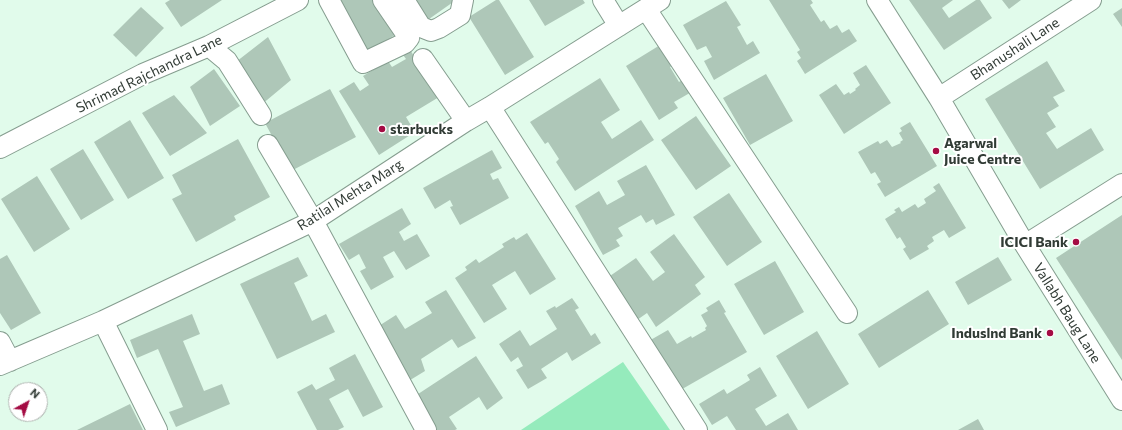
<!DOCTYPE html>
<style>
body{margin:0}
#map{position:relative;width:1122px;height:430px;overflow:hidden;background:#e1fbeb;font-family:Commissioner,sans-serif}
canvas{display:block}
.north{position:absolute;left:8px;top:382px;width:40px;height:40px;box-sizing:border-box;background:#fff;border:1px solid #adb1ae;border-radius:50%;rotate:40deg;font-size:11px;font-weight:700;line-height:16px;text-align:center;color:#313b35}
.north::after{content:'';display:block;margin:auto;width:14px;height:18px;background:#a40b43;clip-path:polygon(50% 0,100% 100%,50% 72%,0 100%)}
</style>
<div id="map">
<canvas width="1122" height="430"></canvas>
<div class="north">N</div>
</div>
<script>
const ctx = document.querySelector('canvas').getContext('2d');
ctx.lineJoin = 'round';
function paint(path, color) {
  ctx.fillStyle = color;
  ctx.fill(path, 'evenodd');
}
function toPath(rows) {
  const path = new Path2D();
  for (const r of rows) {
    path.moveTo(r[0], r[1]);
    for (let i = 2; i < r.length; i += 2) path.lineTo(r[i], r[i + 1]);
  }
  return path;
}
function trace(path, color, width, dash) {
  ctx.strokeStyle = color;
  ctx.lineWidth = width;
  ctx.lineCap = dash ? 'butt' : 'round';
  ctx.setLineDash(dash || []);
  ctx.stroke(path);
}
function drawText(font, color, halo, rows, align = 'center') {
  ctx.font = font + ' Commissioner,sans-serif';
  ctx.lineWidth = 4;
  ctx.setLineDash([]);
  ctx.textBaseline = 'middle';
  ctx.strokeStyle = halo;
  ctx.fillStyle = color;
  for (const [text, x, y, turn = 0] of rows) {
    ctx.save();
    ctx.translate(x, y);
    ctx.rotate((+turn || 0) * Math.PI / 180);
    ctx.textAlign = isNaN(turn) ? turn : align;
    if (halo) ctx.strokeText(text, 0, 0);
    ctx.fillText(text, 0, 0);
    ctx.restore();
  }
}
paint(toPath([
 [623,362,670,430,521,430]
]), '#95ebbc');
paint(toPath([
 [170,0,222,0,181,27,165,3],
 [338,0,379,0,398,33,366,53],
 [407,0,456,0,422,24],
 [496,0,499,0,534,57,505,75,469,17],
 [529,0,583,0,585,3,545,26],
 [769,0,811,0,813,3,810,5,821,22,824,20,830,29,837,25,842,33,849,29,857,41,805,74,797,61,801,58,797,52,800,50],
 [909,0,953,0,942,8,949,18,976,0,980,0,992,18,944,50],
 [1002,0,1021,0,1009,9],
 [726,1,741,25,737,27,747,45,753,41,760,53,714,80,704,61,712,57,706,46,697,50,683,25],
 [141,7,164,28,136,57,113,35],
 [1122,8,1122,27,1113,14],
 [268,37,291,80,261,105,232,65],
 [665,42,677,62,670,67,679,82,687,77,695,90,674,102,678,108,659,120,626,66],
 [409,48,439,97,406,117,415,132,379,155,339,91,354,82,360,91,369,85,363,76,388,61,392,67,406,59,401,52],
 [1047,61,1065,91,1053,97,1059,106,1047,113,1056,127,1046,133,1057,149,1091,128,1104,150,1040,189,985,99],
 [866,65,891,103,844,134,819,95,836,84,844,95,849,92,850,94,856,90,855,89,860,85,853,73],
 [214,69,240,106,210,126,190,87],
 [766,74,793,121,750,145,723,98],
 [600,78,620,110,601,122,612,139,641,120,654,140,575,191,556,162,559,159,548,142,545,144,530,122],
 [330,89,356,137,291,171,265,123],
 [174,95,207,133,170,156,142,113],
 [696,116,731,166,696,190,661,140],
 [130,120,164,178,128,199,94,142],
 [910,122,937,166,885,197,877,184,881,182,875,172,871,174,858,152,878,141,880,144,887,140,892,147,901,143,900,142,903,140,899,133,902,131,900,128],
 [238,139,270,197,234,216,236,220,196,242,172,199,182,194,172,175],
 [83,149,114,200,81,220,50,169],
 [492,150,502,168,490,174,493,180,498,178,509,198,460,225,450,207,453,206,450,200,435,209,423,188],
 [646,165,675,215,656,225,653,219,646,223,641,215,618,228,623,236,616,240,620,246,603,255,575,206,599,191,607,205,625,195,617,181],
 [37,176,70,229,34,252,1,199],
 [939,183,966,228,949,238,944,230,932,237,934,241,927,246,929,249,910,260,903,249,906,247,900,237,897,239,885,219,896,212,894,210,899,207,902,212,915,204,918,208,926,203,924,199,936,191,933,187],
 [729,193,762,242,727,266,693,217],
 [402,208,411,224,399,232,404,241,417,234,430,256,406,270,394,251,383,257,394,277,371,290,360,271,366,268,359,254,349,260,339,244],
 [1122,215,1122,360,1056,258],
 [527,233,556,279,530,295,515,271,492,285,507,309,484,323,455,278,467,270,465,267,476,259,479,263,504,247,502,244,514,237,516,240],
 [674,234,705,277,695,285,701,294,656,327,647,313,637,320,607,278,636,258,653,281,665,272,650,252],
 [7,255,41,313,11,330,0,313,0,259],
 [298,257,308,276,294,283,312,321,326,314,335,332,277,359,240,284],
 [998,257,1012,280,968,305,955,282],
 [775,261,804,312,764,335,734,284],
 [446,290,476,338,458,348,452,339,421,359,425,371,407,382,374,329,396,315,405,329,432,313,425,302],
 [928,290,949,324,879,368,858,334],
 [572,298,579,308,575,310,591,336,595,333,601,343,572,361,567,352,541,369,547,378,528,389,516,370,523,366,518,357,511,362,499,344,520,330,530,346,557,329,546,311,555,306,556,308],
 [719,300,726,312,724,313,747,352,677,392,670,369,662,356,657,358,647,342,668,330,677,344,691,336,692,338,706,330,705,328,707,326,701,315,708,311,706,308],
 [192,314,200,334,183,341,204,391,222,384,230,404,176,427,169,412,183,407,158,349,137,358,130,340],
 [817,331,849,384,808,409,776,356],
 [355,354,383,407,363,417,348,389,329,399,344,427,338,430,317,430,297,392,312,384,316,390,335,380,329,368],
 [476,356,503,398,487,410,479,397,449,417,457,429,455,430,433,430,412,398],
 [760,367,777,396,755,409,766,426,788,413,798,430,736,430,727,416,712,425,699,404,724,389,727,394,750,380,747,375],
 [130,404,143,430,77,430],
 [978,419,984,430,958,430]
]), '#aec7b8');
const minor = toPath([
 [329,0,363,63,405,43,409,38,383,0],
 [404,0,421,27,431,31,439,28,460,15,463,0],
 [603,0,619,26],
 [877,0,939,98,1025,245,1122,400],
 [646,9,847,313],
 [209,46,227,61,261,115],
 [423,59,466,121],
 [939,98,1091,0],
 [490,107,697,430],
 [268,145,313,221,426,430],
 [0,148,143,74,209,46,298,0],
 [1025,245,1122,184],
 [103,321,157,430],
 [0,342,10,361],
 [0,365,103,321,313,221,466,121,490,107,660,0]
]);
trace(minor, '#859d8f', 22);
trace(minor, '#fff', 20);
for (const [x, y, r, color] of [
 [382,129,4,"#a40b43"],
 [936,151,4,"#a40b43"],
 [1076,242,4,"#a40b43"],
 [1050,333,4,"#a40b43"]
]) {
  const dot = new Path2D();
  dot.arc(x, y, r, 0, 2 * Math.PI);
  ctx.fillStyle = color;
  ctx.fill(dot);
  trace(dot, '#fff', 1.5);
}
drawText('14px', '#313b35', '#fff', [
 ["Bhanushali Lane",1015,49,-33],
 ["Shrimad Rajchandra Lane",149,74,-26],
 ["Ratilal Mehta Marg",350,195,-32],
 ["Vallabh Baug Lane",1067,313,58]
]);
drawText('bold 14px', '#313b35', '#fff', [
 ["starbucks",390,129],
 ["Agarwal",944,143],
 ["Juice Centre",944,159],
 ["ICICI Bank",1068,242,"right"],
 ["Induslnd Bank",1042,333,"right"]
], 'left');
</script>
